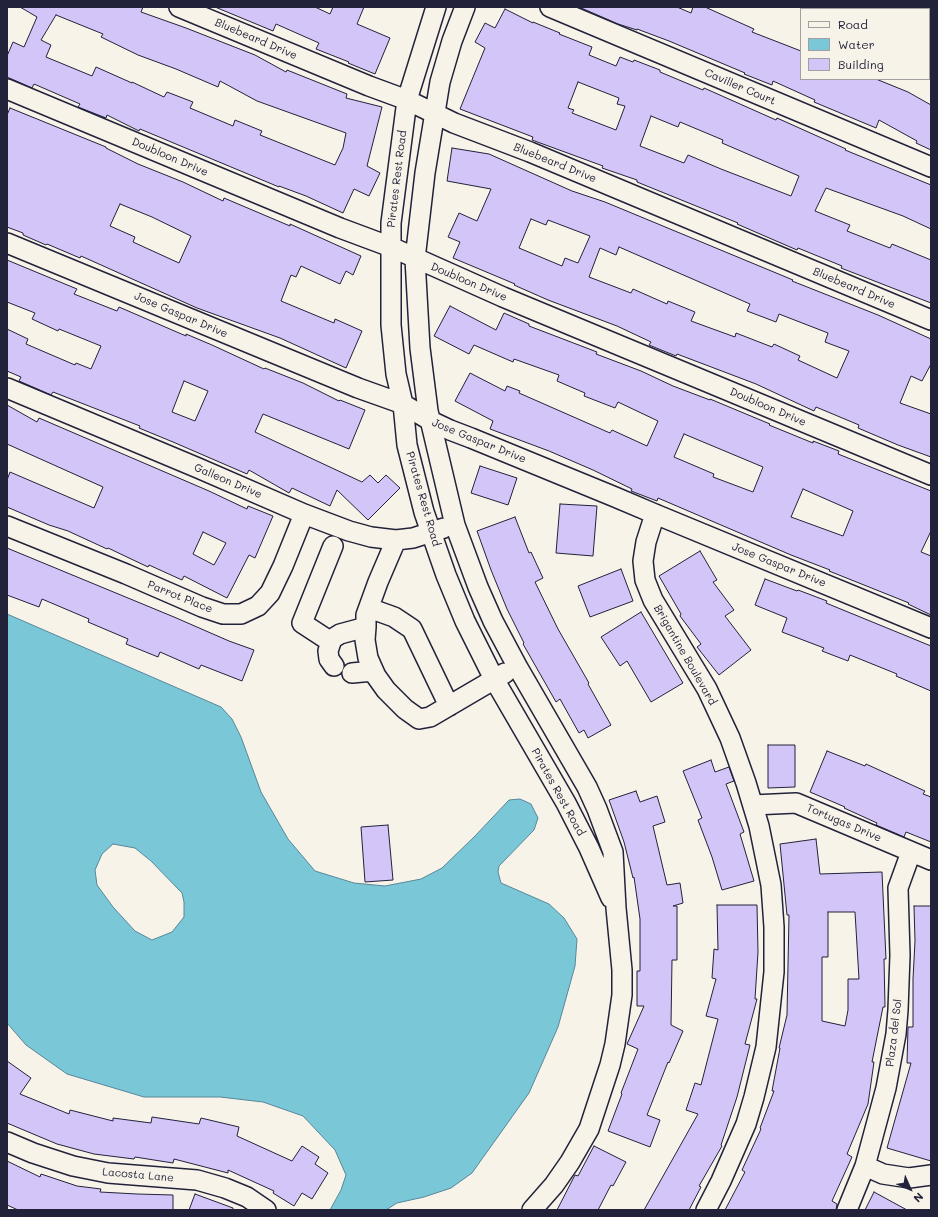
<!DOCTYPE html>
<style>
body{margin:0}
#map{position:relative;width:938px;height:1217px;overflow:hidden;background:#f7f3e8;font-family:Mali,sans-serif}
canvas{display:block}
.frame{position:absolute;inset:0;border:8px solid #22223b;pointer-events:none}
.legend{position:absolute;left:800px;top:8px;width:130px;height:72px;box-sizing:border-box;background:#f7f3e8;border:1px solid #a29fa3;margin:0;padding:5px 7px;list-style:none;font-size:12px;color:#22223b}
.legend li{display:flex;align-items:center;gap:8px;height:20px}
.legend b{width:20px;border:1px solid #a29fa3}
.north{position:absolute;left:890px;top:1169px;width:40px;height:40px;-webkit-text-stroke:3px #f7f3e8;paint-order:stroke;rotate:135deg;font-size:11px;font-weight:700;line-height:16px;text-align:center;color:#22223b}
.north::after{content:'';display:block;margin:auto;width:14px;height:18px;background:#22223b;clip-path:polygon(50% 0,100% 100%,50% 72%,0 100%)}
</style>
<div id="map">
<canvas width="938" height="1217"></canvas>
<div class="frame"></div>
<ul class="legend">
<li><b style="height:5px;background:#f7f3e8"></b>Road</li>
<li><b style="height:11px;background:#7ac8d7"></b>Water</li>
<li><b style="height:11px;background:#d3c5f7"></b>Building</li>
</ul>
<div class="north">N</div>
</div>
<script>
const ctx = document.querySelector('canvas').getContext('2d');
ctx.lineJoin = 'round';
function paint(path, color) {
  ctx.fillStyle = color;
  ctx.fill(path, 'evenodd');
}
function toPath(rows) {
  const path = new Path2D();
  for (const r of rows) {
    path.moveTo(r[0], r[1]);
    for (let i = 2; i < r.length; i += 2) path.lineTo(r[i], r[i + 1]);
  }
  return path;
}
function trace(path, color, width, dash) {
  ctx.strokeStyle = color;
  ctx.lineWidth = width;
  ctx.lineCap = dash ? 'butt' : 'round';
  ctx.setLineDash(dash || []);
  ctx.stroke(path);
}
function drawText(font, color, halo, rows, align = 'center') {
  ctx.font = font + ' Mali,sans-serif';
  ctx.lineWidth = 3;
  ctx.setLineDash([]);
  ctx.textBaseline = 'middle';
  ctx.strokeStyle = halo;
  ctx.fillStyle = color;
  for (const [text, x, y, turn = 0] of rows) {
    ctx.save();
    ctx.translate(x, y);
    ctx.rotate((+turn || 0) * Math.PI / 180);
    ctx.textAlign = isNaN(turn) ? turn : align;
    if (halo) ctx.strokeText(text, 0, 0);
    ctx.fillText(text, 0, 0);
    ctx.restore();
  }
}
const water = toPath([
 [7,614,221,707,232,719,241,737,261,792,288,839,315,871,354,883,385,886,421,879,442,868,475,836,509,800,520,799,531,804,538,818,534,830,499,866,498,872,501,883,549,904,564,918,577,939,575,966,558,1027,529,1093,472,1173,451,1188,424,1197,397,1203,386,1210,330,1210,341,1190,346,1175,335,1150,303,1116,263,1102,220,1097,144,1097,67,1074,26,1045,7,1023,7,614],
 [113,844,135,848,151,861,182,893,184,902,184,917,172,932,152,940,135,931,113,907,97,885,95,870,102,854,113,844]
]);
paint(water, '#7ac8d7');
trace(water, '#578699', 1);
const building = toPath([
 [20,7,143,7,141,12,186,28,255,55,286,72,287,70,347,94,346,98,382,107,367,166,380,173,369,196,354,189,343,213,306,196,279,186,279,187,140,129,139,131,107,115,106,118,78,107,80,104,34,84,32,88,7,77,7,56,13,42,24,47,37,17,20,7],
 [56,15,103,34,101,37,138,55,176,69,218,87,220,81,257,101,346,133,343,148,335,165,260,135,262,131,235,120,233,126,190,108,193,102,167,92,164,97,132,82,132,83,96,67,92,76,46,57,51,45,41,40,56,15],
 [215,7,315,7,330,14,333,7,364,7,357,24,390,38,375,74,348,63,349,62,316,49,319,43,276,24,273,31,215,7],
 [579,7,677,7,691,13,693,7,705,7,754,29,752,32,801,51,801,79,876,79,908,92,931,105,931,150,916,143,917,141,879,120,876,128,814,102,815,100,773,81,772,85,744,74,745,73,669,41,637,29,637,30,618,24,579,7],
 [505,9,533,23,533,22,560,33,559,34,592,47,589,55,616,66,620,57,633,62,634,60,660,70,660,72,703,90,704,88,776,120,777,118,846,149,845,150,931,185,931,229,903,216,826,188,815,211,850,225,847,231,890,248,892,244,931,260,931,303,841,268,842,266,798,248,797,250,737,224,738,223,637,182,637,180,602,168,603,166,532,140,533,137,460,109,485,48,475,42,485,23,495,28,505,9],
 [578,82,619,98,617,104,625,106,616,130,572,113,574,110,568,108,578,82],
 [651,116,678,127,680,122,723,140,722,143,799,176,791,196,721,169,688,155,684,163,640,146,651,116],
 [10,108,106,147,106,148,138,164,183,182,223,201,224,198,290,226,290,224,361,256,353,275,346,271,340,284,301,266,296,277,291,275,281,301,334,323,335,319,362,331,346,368,280,338,197,308,81,256,80,258,47,244,46,245,23,235,23,233,7,227,7,115,10,108],
 [120,204,152,217,191,236,179,263,133,242,135,237,110,226,120,204],
 [452,148,489,154,572,191,605,202,793,280,792,281,878,315,931,339,931,364,922,381,911,376,900,403,931,414,931,457,898,445,858,428,859,425,816,407,814,411,756,384,677,354,676,356,649,345,651,342,617,326,548,300,514,285,515,284,453,258,460,242,448,237,459,213,477,221,491,189,447,181,452,148],
 [531,219,546,225,548,220,590,236,578,263,565,258,562,266,519,248,531,219],
 [619,247,750,304,747,311,776,322,779,314,828,333,825,342,849,351,837,378,798,360,800,356,774,344,772,347,736,333,735,337,691,321,695,312,668,301,667,304,633,289,631,293,589,277,600,248,616,255,619,247],
 [7,260,77,289,74,294,117,311,119,307,186,336,186,334,212,345,264,369,265,368,303,383,339,401,340,400,365,410,349,449,263,414,255,432,362,482,370,475,378,483,386,475,400,488,368,520,337,490,330,506,292,488,289,493,249,470,247,474,173,442,139,428,140,426,53,392,51,395,19,381,21,377,7,371,7,329,28,339,26,344,75,365,76,363,91,369,101,346,59,329,58,331,32,319,35,313,7,302,7,260],
 [184,381,208,391,195,421,172,412,184,381],
 [450,306,496,330,504,313,529,324,529,326,597,352,596,354,641,371,673,386,710,400,710,399,770,424,769,425,813,443,813,441,839,451,838,454,931,491,931,531,921,552,931,556,931,615,908,604,909,603,829,571,830,570,791,555,658,498,657,501,631,491,632,489,593,470,549,451,490,429,493,421,455,401,470,373,505,391,507,386,520,391,519,393,610,433,612,430,647,446,658,421,618,402,615,408,584,396,585,393,557,381,559,375,514,359,513,362,474,345,469,354,434,336,450,306],
 [684,434,763,467,753,492,713,477,714,474,674,457,684,434],
 [803,489,853,511,843,536,791,517,803,489],
 [7,405,37,422,39,418,209,491,247,509,248,506,273,516,255,558,249,555,227,598,184,576,182,580,149,565,148,567,108,548,107,549,68,531,49,525,7,507,7,480,10,472,94,508,103,487,7,444,7,405],
 [203,532,226,543,214,565,193,554,203,532],
 [480,466,517,478,508,505,471,493,480,466],
 [560,504,597,506,593,556,556,553,560,504],
 [515,517,529,553,531,552,543,578,535,582,558,629,589,683,588,684,611,725,588,738,584,730,579,733,560,699,556,702,523,644,524,643,507,609,491,570,477,531,515,517],
 [7,548,174,617,229,641,254,650,242,681,201,665,199,669,160,652,158,657,126,644,128,639,88,622,89,619,42,599,39,607,7,595,7,548],
 [700,551,717,580,713,582,734,610,725,616,751,650,719,675,697,647,701,644,680,616,681,614,659,576,700,551],
 [621,569,633,601,590,617,578,586,621,569],
 [765,579,797,591,798,590,827,601,826,603,931,646,931,691,896,676,897,674,850,655,848,661,822,651,824,648,782,632,787,618,755,605,765,579],
 [641,612,683,683,651,702,627,661,620,666,601,637,641,612],
 [768,745,795,745,795,787,768,788,768,745],
 [827,751,865,766,866,764,925,791,923,794,931,797,931,842,906,832,904,837,876,825,877,823,844,808,845,807,810,792,827,751],
 [711,760,715,772,729,767,734,781,726,784,744,832,740,834,754,881,722,890,712,857,698,820,702,818,683,771,711,760],
 [636,791,640,802,657,796,665,822,653,826,667,885,680,883,683,903,673,906,677,906,677,960,672,960,671,1025,683,1031,669,1063,668,1062,647,1115,660,1120,650,1147,608,1131,622,1094,621,1093,638,1049,627,1044,644,1006,637,1006,637,971,640,971,640,919,634,877,633,878,624,842,609,800,636,791],
 [388,825,393,880,365,882,361,827,388,825],
 [816,839,820,874,882,872,886,959,884,959,885,1007,883,1007,872,1062,874,1062,868,1104,847,1154,852,1157,832,1201,837,1204,836,1210,725,1210,745,1172,742,1170,761,1129,760,1128,774,1091,772,1091,780,1048,779,1048,787,1015,789,915,787,915,780,844,816,839],
 [828,912,855,912,859,979,848,979,848,1010,845,1026,822,1021,822,957,828,957,828,912],
 [717,905,757,905,758,952,755,999,757,999,745,1044,750,1045,737,1097,721,1145,722,1146,699,1186,701,1187,689,1210,644,1210,698,1114,686,1110,695,1083,701,1085,718,1019,706,1016,716,979,712,978,714,949,718,950,717,905],
 [914,906,931,906,931,1161,887,1148,911,1063,907,1063,908,1027,913,1027,913,979,915,941,914,906],
 [7,1061,31,1078,20,1094,69,1114,70,1110,113,1121,113,1118,151,1123,152,1117,199,1124,201,1118,239,1127,237,1136,292,1161,302,1146,319,1157,315,1164,328,1173,312,1199,302,1193,294,1206,273,1193,274,1191,228,1170,228,1173,174,1159,173,1163,135,1157,134,1159,94,1154,57,1144,7,1123,7,1061],
 [594,1146,626,1162,613,1186,611,1185,598,1210,557,1210,575,1175,578,1176,594,1146],
 [7,1161,40,1177,41,1174,77,1186,101,1189,100,1192,137,1194,173,1195,173,1210,18,1210,7,1205,7,1161],
 [874,1192,907,1210,865,1210,874,1192],
 [195,1194,233,1208,233,1210,189,1210,195,1194]
]);
paint(building, '#d3c5f7');
trace(building, '#22223b', 1);
const minor = toPath([
 [179,7,369,86,407,100,454,123,530,152,931,320],
 [436,7,407,100,391,223,391,325,396,374,403,404,407,445,424,512,446,575,465,621,494,679,566,803,589,848,611,898],
 [465,7,452,41,440,82,425,173,415,259,420,348,428,411,455,525,478,587,493,621,517,666,587,787,597,809,613,852,616,908,622,970,622,995,615,1044,610,1065,589,1129,570,1162,554,1185,532,1210],
 [550,7,931,167],
 [7,89,340,228,391,247,503,297,931,475],
 [7,243,358,388,403,404,431,421,450,430,471,438,615,497,655,514,931,628],
 [7,388,198,468,304,514,349,531,371,537,396,540,413,538,444,528],
 [655,514,646,542,643,561,645,580,653,600,707,689,730,738,746,783,759,826,771,885,774,927,774,972,766,1047,754,1097,746,1124,721,1181,706,1210],
 [7,526,126,574,202,607,223,614,241,614,258,606,270,593,283,566,304,514],
 [396,540,378,582,366,615,366,627,365,640,368,658,376,676,386,690,405,709,419,719,430,717,505,673],
 [369,608,394,617,412,629,449,706],
 [331,642,302,623,333,546],
 [334,666,329,659,328,651,332,639,340,634,366,627],
 [352,673,373,671],
 [753,805,796,803,931,860],
 [7,1142,33,1153,73,1166,108,1173,197,1180,225,1188,247,1197,266,1210],
 [865,1166,883,1174,909,1178,931,1175],
 [847,1210,865,1166,886,1088,896,1034,898,1010,900,955,898,888,911,852]
]);
trace(minor, '#22223b', 22);
trace(minor, '#f7f3e8', 19);
drawText('11px', '#22223b', '#f7f3e8', [
 ["Bluebeard Drive",256,39,23],
 ["Caviller Court",740,87,23],
 ["Doubloon Drive",170,157,23],
 ["Bluebeard Drive",555,163,22],
 ["Pirates Rest Road",397,179,-83],
 ["Doubloon Drive",469,282,23],
 ["Bluebeard Drive",854,288,23],
 ["Jose Gaspar Drive",181,315,23],
 ["Doubloon Drive",768,407,23],
 ["Jose Gaspar Drive",479,441,22],
 ["Galleon Drive",228,481,23],
 ["Pirates Rest Road",423,499,74],
 ["Jose Gaspar Drive",779,565,22],
 ["Parrot Place",180,597,22],
 ["Brigantine Boulevard",685,655,60],
 ["Pirates Rest Road",558,792,61],
 ["Tortugas Drive",844,823,23],
 ["Plaza del Sol",894,1033,-83],
 ["Lacosta Lane",138,1175,5]
]);
</script>
